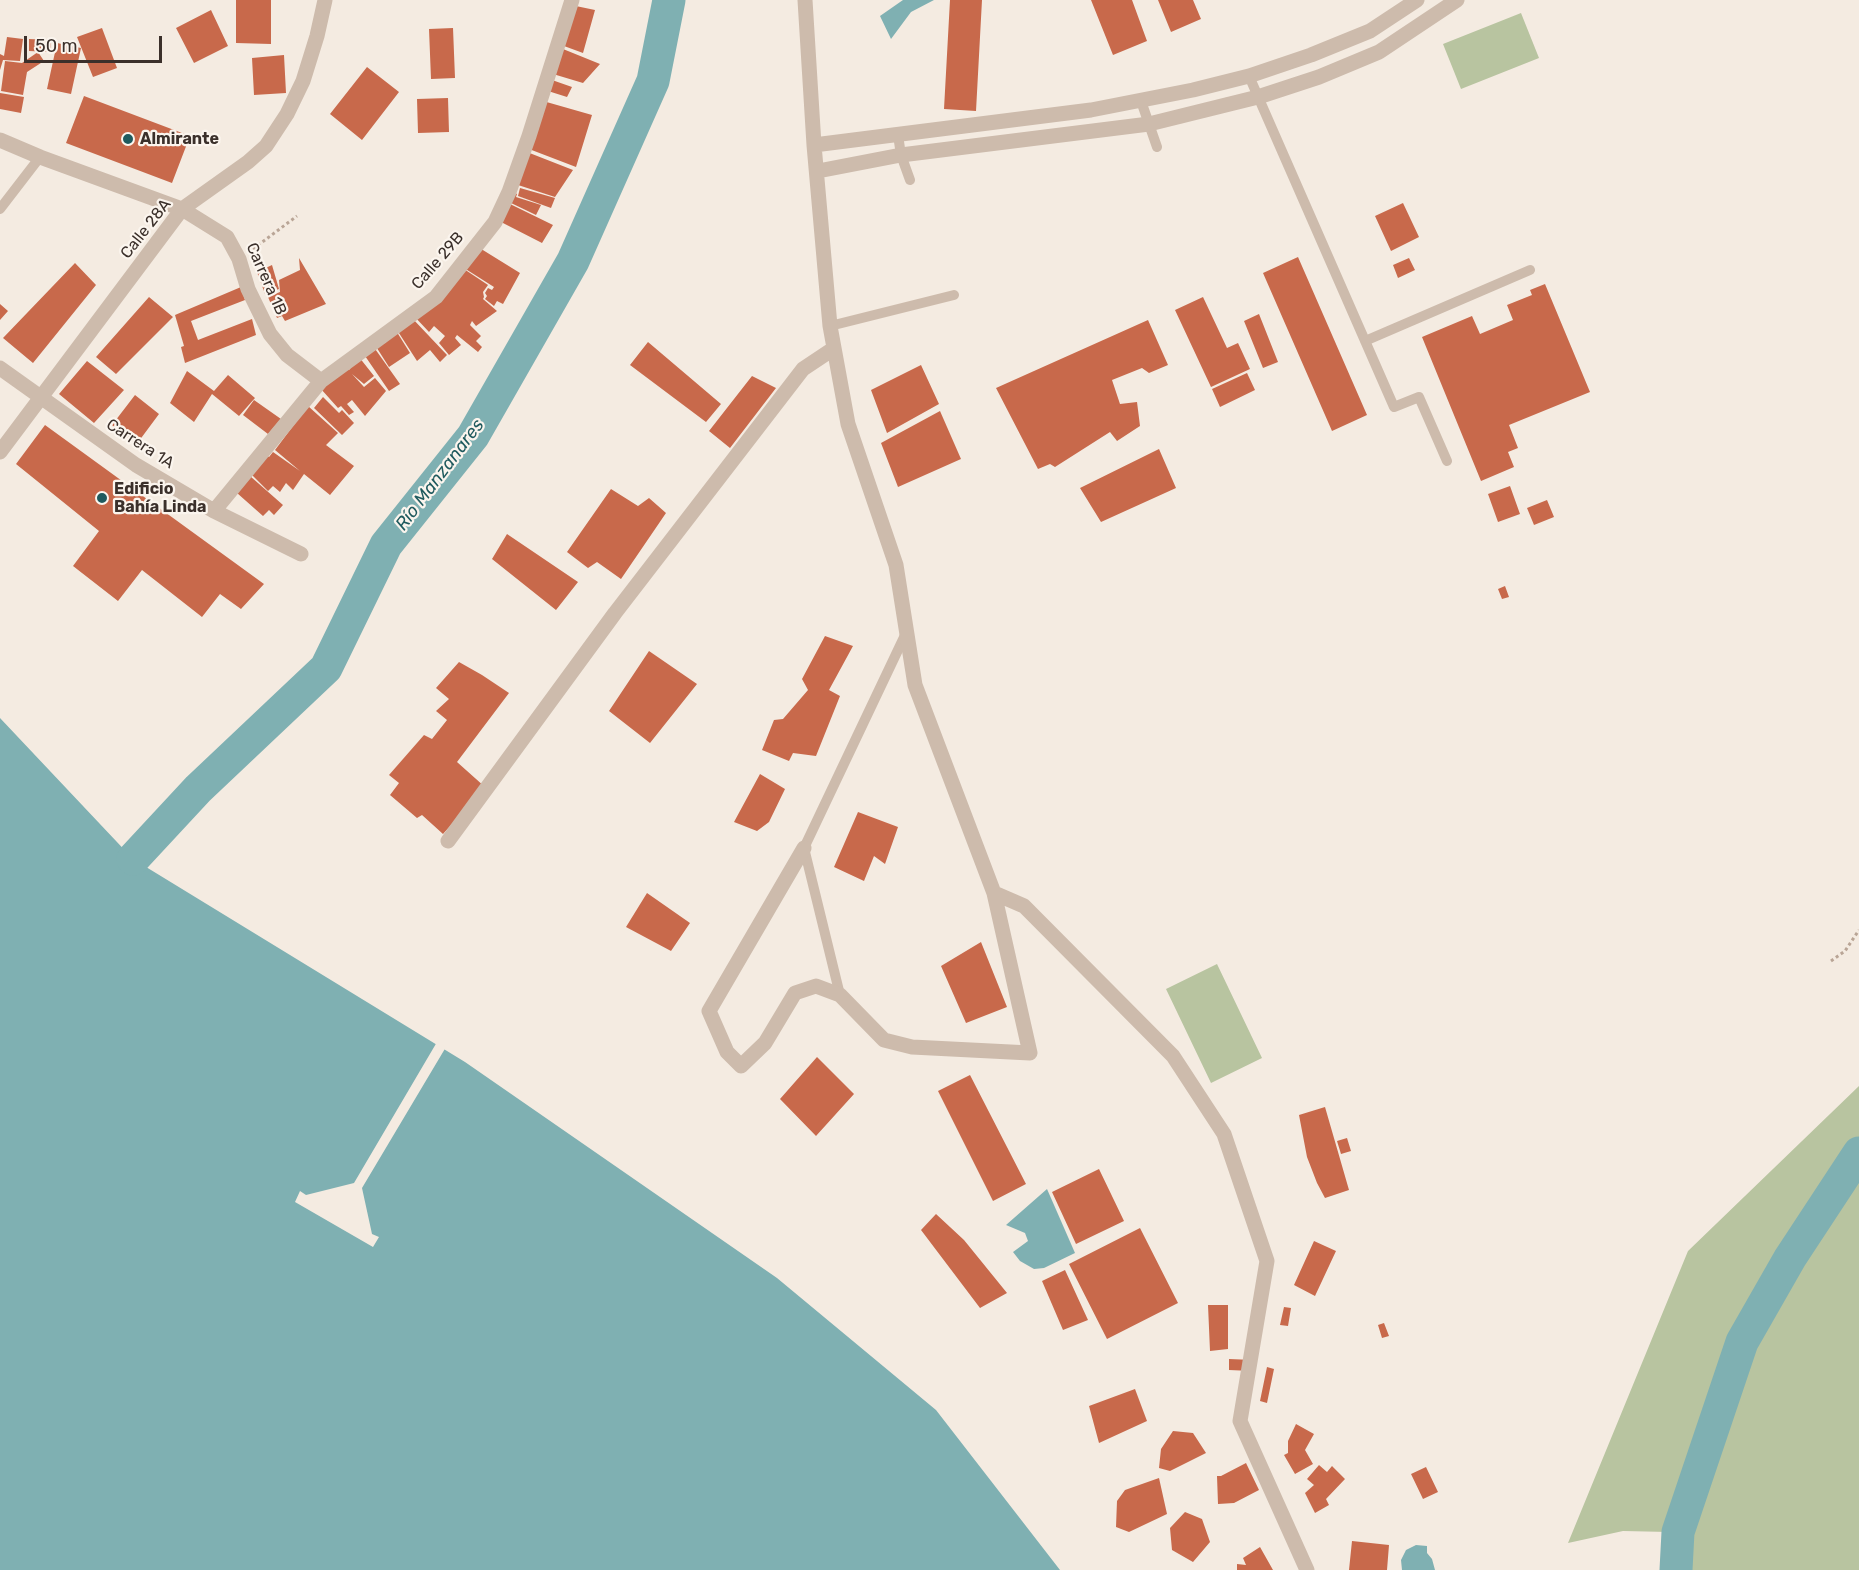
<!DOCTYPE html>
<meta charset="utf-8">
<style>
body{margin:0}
#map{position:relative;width:1859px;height:1570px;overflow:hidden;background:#f4ebe1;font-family:Rubik,sans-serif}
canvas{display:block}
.scale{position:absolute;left:24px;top:36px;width:138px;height:27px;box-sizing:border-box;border:3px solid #3b302b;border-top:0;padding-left:8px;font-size:18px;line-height:21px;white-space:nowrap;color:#3b302b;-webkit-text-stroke:4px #fbf5ee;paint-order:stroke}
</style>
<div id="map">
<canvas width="1859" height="1570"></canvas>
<div class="scale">50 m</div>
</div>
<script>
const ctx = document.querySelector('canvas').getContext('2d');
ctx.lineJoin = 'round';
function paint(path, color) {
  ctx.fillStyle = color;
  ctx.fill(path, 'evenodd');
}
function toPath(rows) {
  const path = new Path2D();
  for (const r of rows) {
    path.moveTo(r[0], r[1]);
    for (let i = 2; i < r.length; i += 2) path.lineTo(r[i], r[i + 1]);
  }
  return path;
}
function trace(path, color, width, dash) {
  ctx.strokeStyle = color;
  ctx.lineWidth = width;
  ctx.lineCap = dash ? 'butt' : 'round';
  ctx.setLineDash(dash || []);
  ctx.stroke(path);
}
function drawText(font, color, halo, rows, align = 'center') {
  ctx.font = font + ' Rubik,sans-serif';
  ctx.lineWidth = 4.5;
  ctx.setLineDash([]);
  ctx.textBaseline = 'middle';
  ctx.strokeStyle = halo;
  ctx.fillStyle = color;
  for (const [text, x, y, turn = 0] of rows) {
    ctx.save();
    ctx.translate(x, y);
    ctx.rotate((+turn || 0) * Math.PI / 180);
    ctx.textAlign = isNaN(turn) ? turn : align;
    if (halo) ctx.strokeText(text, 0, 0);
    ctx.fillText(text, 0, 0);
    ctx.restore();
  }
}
paint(toPath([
 [1521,13,1539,58,1461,89,1443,44],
 [1217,964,1262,1058,1211,1083,1166,989],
 [1859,1086,1859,1570,1665,1570,1669,1532,1623,1531,1568,1543,1688,1251]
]), '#b8c4a0');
paint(toPath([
 [903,0,934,0,911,12,891,39,880,16],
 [0,718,133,859,465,1062,777,1278,936,1410,1060,1570,0,1570],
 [1047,1189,1075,1253,1044,1268,1034,1269,1020,1261,1013,1252,1028,1241,1025,1233,1006,1225],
 [1416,1545,1427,1546,1427,1553,1432,1559,1435,1570,1402,1570,1401,1560,1406,1550]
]), '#7fb0b2');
paint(toPath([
 [437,1042,446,1047,362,1188,372,1234,379,1237,373,1247,295,1202,300,1191,306,1195,354,1183]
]), '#f4ebe1');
trace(toPath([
 [133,859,198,789,326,668,386,545,473,436,573,261,653,81,669,0],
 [1676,1570,1678,1532,1742,1342,1790,1258,1859,1153]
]), '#7fb0b2', 33);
paint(toPath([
 [236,0,271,0,271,44,236,43],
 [950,0,982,0,976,111,944,109],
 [1091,0,1132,0,1147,41,1113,55],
 [1158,0,1193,0,1201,19,1171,32],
 [571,5,595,10,583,53,564,46],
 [211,10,228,46,194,63,176,28],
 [102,28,117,68,93,77,77,37],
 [453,28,455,78,431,79,429,29],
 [7,37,23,39,20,61,3,60,0,70,0,54,4,56],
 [29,39,51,40,51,52,29,51],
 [57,43,81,48,71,94,47,89],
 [563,49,600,64,583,83,553,74],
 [38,52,44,61,27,72,23,95,1,91,5,61,22,63],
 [284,55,286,93,254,95,252,58],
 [367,67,399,92,362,140,330,114],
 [552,80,572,87,567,97,548,91],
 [0,93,24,97,21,113,0,109],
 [84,96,190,136,172,183,66,143],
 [448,98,449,132,418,133,417,99],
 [543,101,592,115,576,167,529,149],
 [527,152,573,170,555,197,518,185],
 [520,188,555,198,551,208,518,196],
 [515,193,517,194,516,197,541,205,536,215,511,203],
 [1403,203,1419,237,1391,251,1375,216],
 [510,204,553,225,542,243,501,222],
 [478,247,520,273,503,304,497,301,494,306,485,299,487,296,485,293,488,288,492,290,494,287,464,268],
 [1298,257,1367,415,1332,431,1263,273],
 [299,258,326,304,285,321,282,316,277,318,268,297,280,292,279,280,300,270],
 [1409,258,1415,270,1398,278,1393,265],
 [75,263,96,285,33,363,3,338],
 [272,265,279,289,265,294,257,272],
 [461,267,488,285,483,292,484,297,483,299,497,311,476,326,472,321,470,325,481,336,476,341,482,347,478,352,457,335,455,338,461,345,449,355,439,343,445,336,434,326,429,332,413,315],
 [1545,284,1590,392,1509,425,1518,448,1508,452,1514,467,1481,481,1422,337,1472,316,1480,334,1513,320,1507,305,1532,295,1530,290],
 [241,287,245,300,191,321,198,340,252,319,256,335,185,363,181,347,184,346,175,315],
 [149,297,173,317,116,374,96,357],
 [1203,297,1227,348,1238,343,1250,369,1211,387,1175,310],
 [0,304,8,311,0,320],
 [1259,314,1278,362,1263,368,1244,321],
 [412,318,447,355,440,362,430,350,417,361,397,330],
 [1148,320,1168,365,1149,373,1142,368,1112,380,1120,404,1137,402,1140,426,1117,441,1110,432,1055,467,1050,464,1038,469,996,388],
 [395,329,410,353,389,367,375,345],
 [648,342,721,404,706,422,630,365],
 [373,346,400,384,389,391,363,353],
 [359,357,374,376,364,384,352,374,364,387,375,378,386,391,365,416,352,400,347,404,354,412,349,415,341,406,338,408,321,389,345,366,349,370],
 [87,361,124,390,94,423,59,394],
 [921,365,939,404,887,433,871,390],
 [187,371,214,391,228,375,255,398,239,416,212,394,194,422,170,403],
 [1247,373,1255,390,1220,407,1212,389],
 [752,376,776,388,730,448,709,431],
 [135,395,159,414,136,445,112,425],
 [323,397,339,413,342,410,354,423,342,435,314,408],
 [254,400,281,419,268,434,243,415],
 [308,406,338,433,326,445,354,466,330,495,304,474,293,490,286,483,280,492,273,486,268,491,251,474,266,455,269,457,273,452,300,471,275,450],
 [940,411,961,459,898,487,881,443],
 [45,425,264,584,241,609,220,594,202,617,142,570,118,601,73,566,99,531,16,464],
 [1159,449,1176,488,1101,522,1080,488],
 [250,476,283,505,274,515,269,510,263,516,237,493],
 [1510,486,1520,514,1498,522,1488,494],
 [611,489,638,506,649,498,666,513,621,579,597,562,588,568,567,552],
 [1547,500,1554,517,1534,525,1527,508],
 [507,534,578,582,556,610,492,559],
 [1505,586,1509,597,1502,599,1498,589],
 [825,636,853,646,829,690,840,696,816,756,793,753,789,761,762,750,774,720,783,719,808,690,802,679],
 [649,651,697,684,650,743,609,711],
 [459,662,482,675,509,693,457,762,485,787,443,834,422,815,417,818,390,795,399,783,389,775,424,735,432,739,447,720,436,711,449,699,436,688],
 [760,774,785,789,769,822,757,831,734,822],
 [858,812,898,827,885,864,874,856,864,881,834,867],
 [647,893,690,923,671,951,626,927],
 [981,942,1007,1007,966,1023,941,966],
 [817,1057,854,1094,816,1136,780,1099],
 [970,1075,1026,1184,993,1201,938,1091],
 [1325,1107,1349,1190,1325,1198,1317,1183,1307,1157,1299,1115],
 [1347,1138,1351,1151,1341,1154,1337,1141],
 [1099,1169,1124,1221,1076,1244,1052,1192],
 [936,1214,964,1240,1007,1293,980,1308,921,1230],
 [1140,1228,1178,1303,1107,1339,1069,1264],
 [1314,1241,1336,1251,1315,1296,1294,1285],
 [1065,1270,1088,1320,1063,1330,1042,1281],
 [1208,1305,1228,1305,1228,1349,1210,1351],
 [1284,1307,1291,1308,1288,1326,1280,1325],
 [1384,1323,1389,1336,1382,1338,1378,1325],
 [1229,1359,1253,1360,1252,1371,1229,1370],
 [1267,1367,1274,1369,1267,1403,1260,1401],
 [1135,1389,1147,1421,1099,1443,1089,1406],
 [1296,1424,1314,1434,1305,1450,1313,1464,1295,1474,1284,1455,1288,1453,1288,1441],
 [1173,1431,1193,1433,1206,1453,1170,1471,1159,1468,1161,1449],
 [1246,1463,1259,1490,1234,1503,1218,1504,1217,1476,1221,1476],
 [1319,1465,1327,1472,1332,1466,1345,1479,1326,1499,1329,1505,1315,1513,1305,1493,1314,1485,1307,1479],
 [1426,1467,1438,1492,1423,1499,1411,1474],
 [1159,1478,1167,1514,1129,1532,1116,1527,1117,1501,1125,1490],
 [1185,1512,1202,1519,1210,1542,1193,1562,1172,1550,1170,1528],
 [1352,1541,1389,1545,1387,1570,1349,1570],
 [1260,1547,1273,1570,1237,1570,1237,1564,1246,1565,1243,1558]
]), '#c8694b');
trace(toPath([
 [253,249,297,216],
 [1831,961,1845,951,1859,930]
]), '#b9a596', 3, [3, 3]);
trace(toPath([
 [1249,76,1394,407,1419,397,1447,461],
 [1141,101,1157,147],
 [898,135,901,155,910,180],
 [0,209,40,157],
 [830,326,954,295],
 [1365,341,1530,270],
 [840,995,804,848,907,631]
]), '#cdbbac', 10);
trace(toPath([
 [0,140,40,157,182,209,227,237,239,259,248,289,270,334,287,355,321,381],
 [814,145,1091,110,1193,90,1249,76,1311,55,1370,31,1417,0],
 [818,171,901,155,1149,124,1258,97,1319,77,1379,52,1457,0],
 [0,368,136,465,214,511,301,554],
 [0,452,182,209,248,162,266,146,287,114,303,81,317,36,325,0],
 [214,511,321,381,436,297,495,222,509,192,529,136,572,0],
 [448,841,615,613,803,369,833,349],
 [804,848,709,1011,727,1052,741,1066,765,1043,795,993,816,986,840,995,884,1040,912,1047,1030,1053,994,893,915,685,896,565,848,424,830,326,814,145,805,0],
 [994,893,1024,906,1173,1056,1224,1134,1267,1261,1240,1421,1307,1570]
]), '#cdbbac', 15);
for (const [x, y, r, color] of [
 [128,139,6,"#1f5a5e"],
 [102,498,6,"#1f5a5e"]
]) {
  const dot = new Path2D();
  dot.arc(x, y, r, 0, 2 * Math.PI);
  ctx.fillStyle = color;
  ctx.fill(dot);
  trace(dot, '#fbf5ee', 2);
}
drawText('bold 16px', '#3b302b', '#fbf5ee', [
 ["Almirante",140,139],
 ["Edificio",114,489],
 ["Bahía Linda",114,507]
], 'left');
drawText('16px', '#3b302b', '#fbf5ee', [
 ["Calle 28A",146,229,-52],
 ["Calle 29B",438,261,-49],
 ["Carrera 1B",266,279,66],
 ["Carrera 1A",140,444,33]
]);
drawText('italic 18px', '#1f5a5e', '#fbf5ee', [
 ["Río Manzanares",440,475,-53]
]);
</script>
